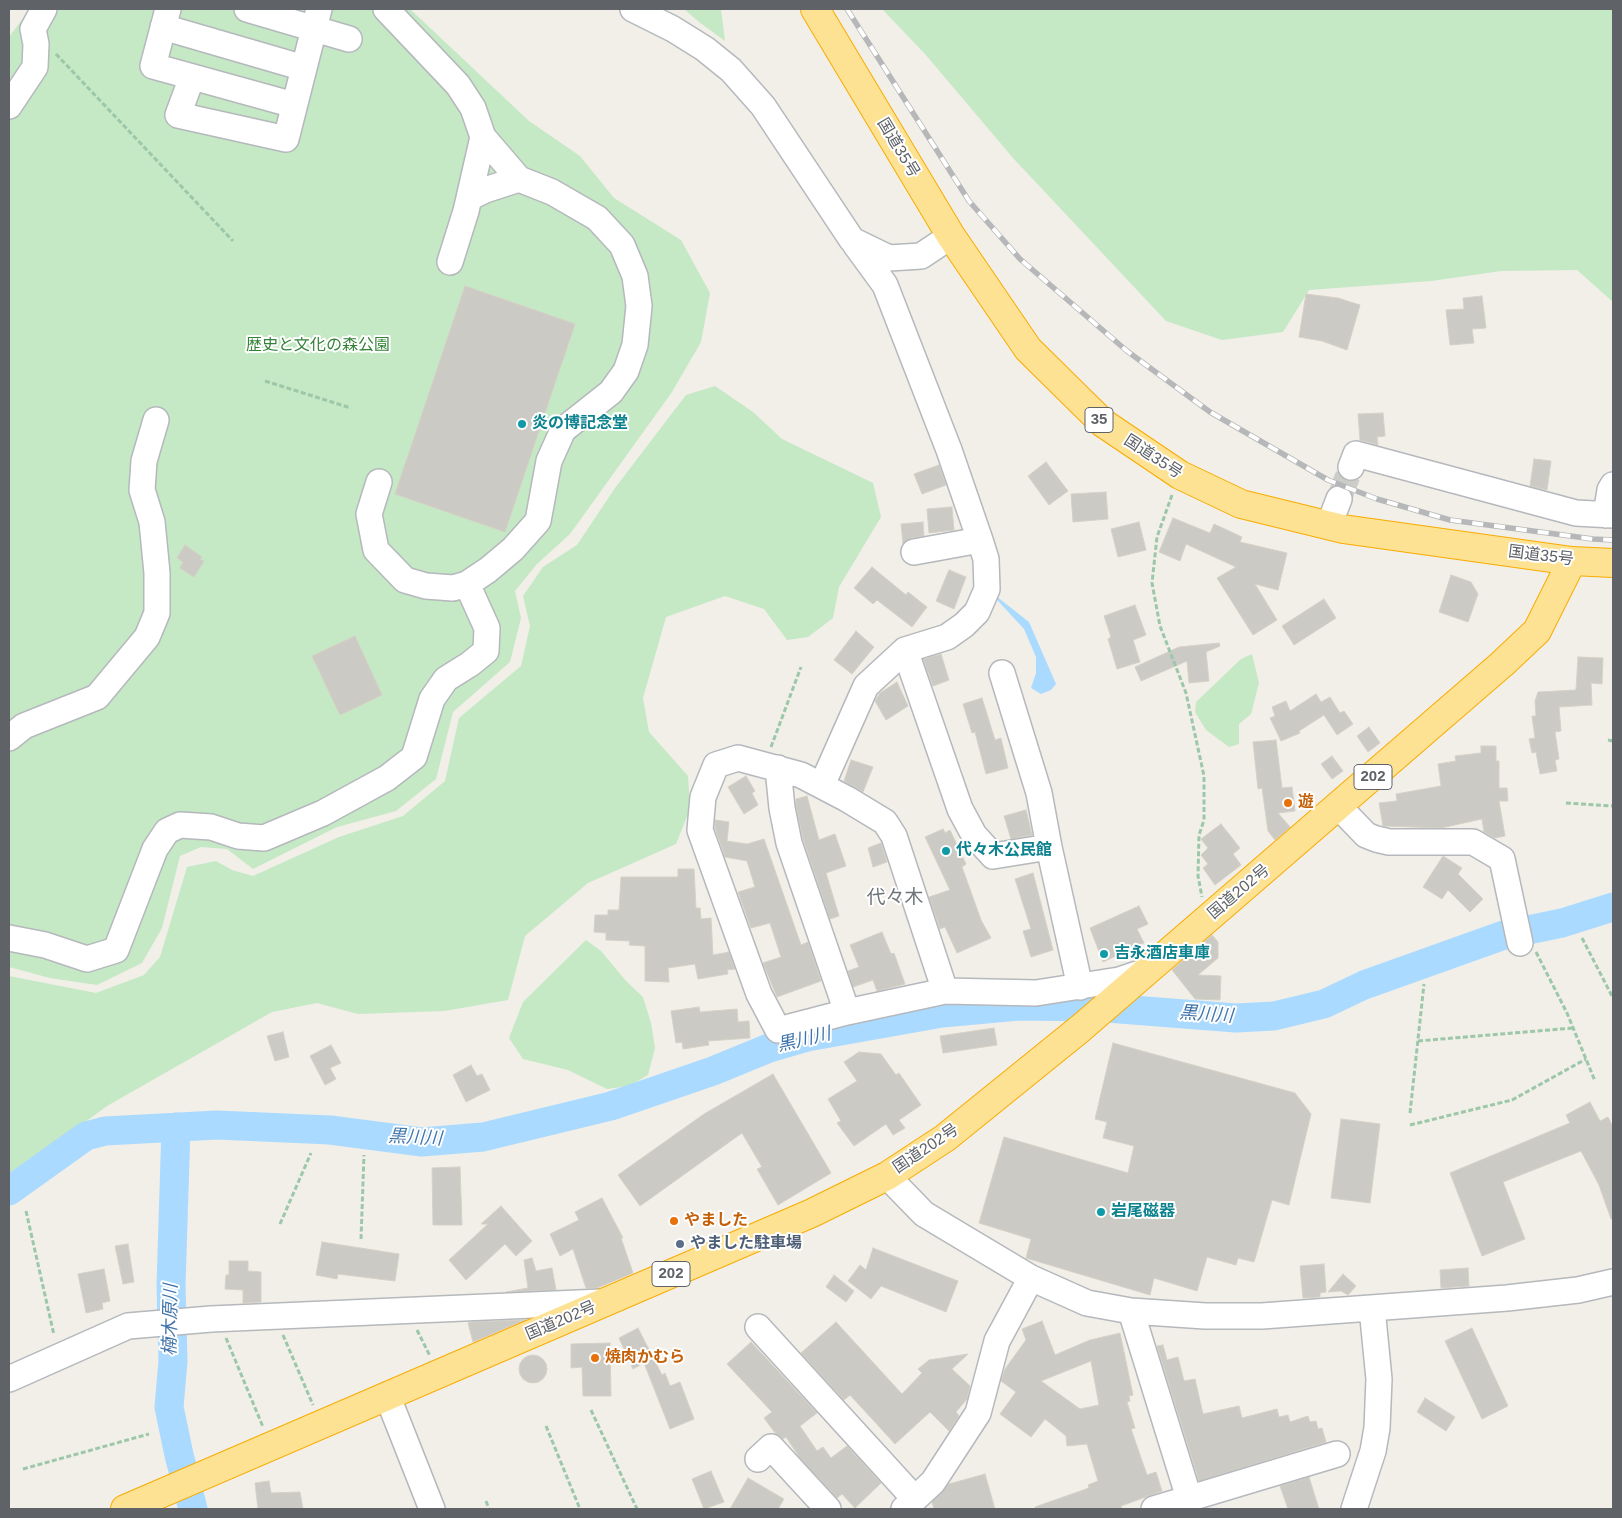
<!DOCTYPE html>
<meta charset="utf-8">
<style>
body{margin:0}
#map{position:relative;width:1622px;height:1518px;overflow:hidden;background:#f1efe8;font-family:Arial,sans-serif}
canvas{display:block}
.frame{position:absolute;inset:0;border:10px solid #5f6368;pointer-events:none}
</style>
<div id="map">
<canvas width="1622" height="1518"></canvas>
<div class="frame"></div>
</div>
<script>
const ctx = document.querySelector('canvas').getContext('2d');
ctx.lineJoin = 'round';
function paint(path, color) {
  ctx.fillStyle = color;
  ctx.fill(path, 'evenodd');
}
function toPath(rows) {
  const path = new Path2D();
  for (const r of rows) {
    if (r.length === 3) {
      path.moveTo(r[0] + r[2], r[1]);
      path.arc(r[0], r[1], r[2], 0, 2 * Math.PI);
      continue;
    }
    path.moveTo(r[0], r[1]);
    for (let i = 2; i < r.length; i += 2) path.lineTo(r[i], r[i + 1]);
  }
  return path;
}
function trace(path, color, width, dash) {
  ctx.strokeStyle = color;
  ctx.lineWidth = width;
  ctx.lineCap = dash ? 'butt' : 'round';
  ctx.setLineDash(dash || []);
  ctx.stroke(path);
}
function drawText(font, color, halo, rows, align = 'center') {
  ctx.font = font + ' Arial,"Noto Sans JP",sans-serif';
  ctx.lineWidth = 4;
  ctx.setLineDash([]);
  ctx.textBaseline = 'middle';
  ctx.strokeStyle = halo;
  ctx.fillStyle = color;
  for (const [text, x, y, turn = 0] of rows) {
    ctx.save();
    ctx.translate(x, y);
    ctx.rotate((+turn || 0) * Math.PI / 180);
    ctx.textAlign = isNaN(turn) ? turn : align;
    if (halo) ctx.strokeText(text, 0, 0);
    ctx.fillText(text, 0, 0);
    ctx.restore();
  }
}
paint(toPath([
 [30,9,410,9,529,121,580,156,614,198,681,240,710,293,701,342,672,392,570,534,537,564,515,591,521,618,510,662,453,712,436,779,396,811,337,827,253,869,227,849,201,847,180,856,162,928,142,963,97,985,50,978,9,967,9,37],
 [684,9,721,9,725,41,699,22],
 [882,9,1613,9,1613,302,1577,270,1501,271,1431,281,1309,290,1283,332,1222,340,1166,321,1013,158,925,54],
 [715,386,753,412,782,439,873,483,881,517,839,587,833,618,808,637,787,640,764,609,725,596,666,617,643,698,649,732,688,776,690,809,676,844,588,883,525,936,508,1000,444,1011,358,1014,317,1003,272,1012,107,1106,9,1178,9,976,96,993,144,975,160,957,187,867,216,861,232,870,253,876,339,837,403,816,445,781,459,718,521,666,530,626,523,596,543,567,577,545,615,488,686,395],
 [1252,654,1259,683,1251,714,1239,724,1239,744,1229,747,1206,730,1195,712,1196,702,1241,659],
 [586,940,601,951,626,981,643,997,651,1023,655,1048,648,1075,629,1086,607,1089,568,1070,523,1059,509,1038,523,1002]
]), '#c5e8c5');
paint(toPath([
 [987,589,1029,622,1056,684,1051,690,1041,694,1031,688,1036,673,1036,657,1024,629]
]), '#aadaff');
trace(toPath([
 [176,1127,171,1286,173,1361,169,1407,179,1455,193,1509],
 [9,1191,86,1136,105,1131,217,1125,330,1130,422,1142,483,1137,611,1106,713,1071,769,1048,807,1037,942,1013,1019,1006,1094,1007,1236,1018,1274,1016,1324,1004,1364,985,1504,935,1562,923,1613,907]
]), '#aadaff', 29);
const building = toPath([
 [465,286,575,324,505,532,395,494,465,286],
 [1306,294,1338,298,1360,305,1347,350,1322,341,1299,337,1306,294],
 [1482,296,1486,328,1472,329,1474,343,1450,345,1446,310,1464,309,1463,298,1482,296],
 [1383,413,1385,436,1377,437,1378,445,1360,440,1358,414,1383,413],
 [1534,459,1551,461,1547,490,1530,486,1534,459],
 [1046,462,1068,491,1049,505,1028,476,1046,462],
 [939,465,946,485,922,494,914,474,939,465],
 [1106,492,1108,519,1073,522,1071,494,1106,492],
 [952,507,954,530,929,533,927,509,952,507],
 [1173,518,1210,533,1214,524,1242,537,1240,542,1287,553,1278,590,1255,584,1277,620,1253,635,1217,578,1236,567,1186,544,1180,561,1159,552,1173,518],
 [923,522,924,536,911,538,903,544,901,524,923,522],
 [1139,522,1146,550,1118,557,1111,529,1139,522],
 [185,545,202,557,200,559,204,561,194,577,180,568,183,562,177,558,185,545],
 [872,567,906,595,908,592,927,607,912,627,877,600,873,604,854,588,872,567],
 [949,570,966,577,954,609,936,601,949,570],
 [1451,575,1471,582,1478,594,1468,622,1439,612,1451,575],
 [1324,599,1336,618,1294,645,1282,626,1324,599],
 [1135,605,1146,635,1133,640,1140,662,1117,669,1108,639,1111,637,1104,616,1135,605],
 [856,631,874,647,852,674,834,660,856,631],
 [355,636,382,695,340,715,312,656,355,636],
 [1219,643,1220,646,1206,652,1209,681,1189,683,1187,661,1141,681,1135,667,1179,647,1219,643],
 [941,654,949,680,933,686,923,659,941,654],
 [1578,657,1603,658,1602,684,1591,683,1592,705,1559,707,1561,731,1555,732,1559,759,1555,760,1557,771,1540,774,1536,752,1532,753,1529,739,1535,738,1532,716,1536,716,1535,701,1538,692,1576,690,1578,657],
 [897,682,908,706,886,720,875,701,880,693,897,682],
 [1316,694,1321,702,1330,697,1340,713,1344,711,1353,724,1337,735,1324,715,1299,731,1300,733,1281,741,1270,718,1275,716,1272,707,1286,701,1290,711,1316,694],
 [982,698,995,740,1001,738,1008,768,986,774,975,732,972,733,963,704,982,698],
 [1369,727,1380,743,1368,752,1357,736,1369,727],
 [1276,740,1282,788,1292,787,1295,811,1278,813,1290,827,1275,840,1268,831,1262,788,1258,789,1253,742,1276,740],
 [1481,746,1496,746,1496,761,1499,761,1499,788,1507,788,1508,801,1499,801,1505,836,1495,838,1484,832,1482,819,1441,828,1383,826,1379,803,1397,801,1396,794,1441,786,1438,764,1456,761,1455,756,1481,753,1481,746],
 [1332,756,1343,771,1332,779,1321,764,1332,756],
 [851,760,873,767,863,792,844,781,851,760],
 [746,776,755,791,752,793,758,805,744,814,728,787,746,776],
 [807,796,819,840,835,834,846,866,826,873,839,916,830,919,803,839,796,806,796,799,807,796],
 [1026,810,1032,835,1011,839,1004,816,1026,810],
 [715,820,729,822,727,841,747,844,764,839,801,945,808,942,821,981,777,997,763,963,781,957,770,923,751,928,738,892,755,887,747,861,725,857,715,828,715,820],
 [1221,824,1240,848,1233,854,1241,865,1215,885,1203,868,1208,864,1201,855,1208,848,1201,839,1221,824],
 [943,829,945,833,950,830,966,864,962,867,981,920,991,938,957,953,945,927,940,929,929,897,950,890,925,837,943,829],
 [881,843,887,862,873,867,868,848,881,843],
 [1443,856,1462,868,1458,874,1483,899,1470,912,1448,890,1442,899,1423,887,1443,856],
 [678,869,694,869,696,908,700,908,701,919,711,918,713,955,729,952,735,969,727,970,728,974,698,979,695,964,668,968,669,982,645,981,645,946,629,945,630,941,606,940,606,933,594,932,595,915,608,915,608,910,619,910,621,877,678,877,678,869],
 [1033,873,1053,950,1031,957,1023,931,1031,929,1015,879,1033,873],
 [1139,906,1148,924,1137,929,1144,943,1103,962,1090,928,1139,906],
 [882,932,891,954,894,953,905,984,877,991,873,980,853,987,848,971,859,967,850,945,882,932],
 [1212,935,1218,942,1218,958,1198,975,1221,976,1220,1000,1195,999,1172,970,1212,935],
 [699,1007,700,1012,737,1009,738,1022,749,1021,750,1038,708,1041,709,1045,683,1049,682,1042,676,1043,671,1011,699,1007],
 [994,1028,997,1045,943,1053,940,1036,994,1028],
 [283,1032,289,1057,275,1061,267,1036,283,1032],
 [1113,1043,1295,1093,1311,1114,1289,1205,1272,1200,1254,1262,1238,1258,1236,1265,1207,1257,1197,1291,1154,1278,1150,1295,1026,1258,1031,1239,979,1223,1004,1137,1128,1173,1134,1146,1103,1138,1107,1122,1095,1119,1113,1043],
 [331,1045,341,1063,330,1068,336,1079,325,1085,310,1056,331,1045],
 [859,1052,881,1054,896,1075,899,1073,921,1105,899,1120,905,1128,893,1135,886,1124,854,1146,837,1123,841,1121,828,1099,857,1081,844,1062,859,1052],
 [471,1065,477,1076,482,1074,490,1090,466,1102,453,1075,471,1065],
 [773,1074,831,1173,778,1205,757,1169,762,1167,742,1133,640,1206,618,1175,704,1114,773,1074],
 [1590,1102,1600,1121,1608,1117,1613,1127,1613,1219,1611,1219,1599,1185,1581,1151,1503,1182,1525,1239,1482,1256,1450,1173,1570,1123,1566,1115,1590,1102],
 [1341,1119,1380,1124,1370,1203,1331,1198,1341,1119],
 [460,1167,462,1225,433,1225,432,1168,460,1167],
 [602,1198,623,1238,621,1238,633,1273,597,1288,586,1288,573,1249,560,1256,550,1234,579,1220,575,1212,602,1198],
 [501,1206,532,1241,516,1256,505,1244,466,1280,449,1260,488,1224,481,1224,501,1206],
 [322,1242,399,1254,395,1281,338,1274,337,1279,316,1275,322,1242],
 [128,1244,134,1282,123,1284,115,1246,128,1244],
 [873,1248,958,1281,946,1312,881,1286,871,1299,848,1281,860,1265,866,1270,873,1248],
 [532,1258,536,1271,552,1268,556,1290,506,1292,528,1288,524,1260,532,1258],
 [229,1261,248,1261,248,1271,261,1272,261,1302,243,1303,243,1290,225,1289,226,1275,229,1275,229,1261],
 [1324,1264,1326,1292,1320,1293,1320,1297,1303,1298,1300,1266,1324,1264],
 [1468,1268,1469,1286,1441,1288,1440,1270,1468,1268],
 [104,1269,110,1301,102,1303,103,1309,86,1313,78,1274,104,1269],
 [1343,1274,1356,1286,1348,1295,1341,1291,1328,1292,1343,1274],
 [834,1275,854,1291,846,1302,826,1287,834,1275],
 [525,1320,473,1342,468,1323,471,1322,525,1320],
 [1042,1321,1055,1355,1090,1340,1120,1333,1133,1395,1129,1396,1130,1401,1127,1402,1135,1428,1131,1429,1147,1475,1156,1472,1162,1491,1121,1506,1122,1509,1036,1509,1035,1507,1089,1488,1088,1485,1098,1481,1087,1444,1067,1446,1066,1436,1045,1419,1031,1437,1000,1414,1016,1392,1001,1381,1005,1369,1026,1340,1022,1329,1042,1321],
 [1091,1361,1099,1405,1080,1409,1041,1381,1091,1361],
 [836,1322,902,1394,922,1373,918,1369,929,1360,968,1354,952,1369,970,1386,967,1399,956,1412,959,1416,949,1431,930,1412,895,1444,850,1395,844,1400,801,1353,836,1322],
 [638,1328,662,1375,665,1373,670,1386,680,1382,694,1419,670,1429,644,1363,633,1369,619,1338,638,1328],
 [1472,1328,1508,1406,1482,1419,1445,1341,1472,1328],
 [751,1342,817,1413,800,1426,817,1451,823,1447,831,1458,847,1446,881,1483,855,1508,842,1494,837,1498,800,1458,786,1437,783,1439,776,1434,764,1418,772,1412,727,1364,751,1342],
 [610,1343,611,1396,583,1396,582,1367,571,1368,571,1344,610,1343],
 [1163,1345,1167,1360,1178,1357,1184,1381,1195,1379,1203,1414,1239,1406,1242,1418,1277,1409,1279,1417,1288,1415,1290,1422,1308,1416,1310,1422,1316,1421,1318,1429,1322,1428,1326,1442,1199,1481,1157,1346,1163,1345],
 [533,1369,14],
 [1425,1398,1455,1417,1446,1431,1417,1412,1425,1398],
 [711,1471,724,1502,704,1509,692,1479,711,1471],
 [985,1474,995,1509,934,1509,932,1502,949,1484,985,1474],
 [1309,1477,1319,1509,1288,1509,1280,1486,1309,1477],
 [748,1478,784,1499,778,1509,730,1509,748,1478],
 [269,1481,271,1493,300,1492,303,1509,258,1509,255,1483,269,1481]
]);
paint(building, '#cccac5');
trace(building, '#d6d1c6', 1);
trace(toPath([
 [1339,499,1351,467]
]), '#ccccc8', 25, [25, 12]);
const minor = toPath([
 [168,9,153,66,294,105],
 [247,9,349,39],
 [633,9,673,29,705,49,731,70,763,106,852,240,889,258,921,256,951,236],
 [163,27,304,68],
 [192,77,178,115,286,139,319,9],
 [9,106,35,67,36,44,33,29,44,9],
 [469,198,485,190,519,179],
 [855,244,885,285,949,450,980,540,914,552],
 [450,262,466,211,483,137],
 [1351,467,1356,454,1576,513,1613,515],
 [379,482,369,514,376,550,405,580,426,586,453,588,467,584,488,570,513,549,538,521,549,461,563,430,611,392,626,371,635,345,639,306,635,276,622,245,597,218,552,192,519,179,483,137,473,108,458,85,386,9],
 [1606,515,1610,490,1613,485],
 [1329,525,1339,499],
 [905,650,960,809,974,835,993,856,1049,847],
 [1002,673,1039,793,1049,847,1080,987],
 [9,738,24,726,97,697,147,637,157,613,157,573,152,522,142,490,144,461,156,420],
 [778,768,782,808,789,843,847,1012],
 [822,785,866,686,905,650,947,637,964,625,977,612,987,589,986,559,980,540],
 [1339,807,1366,835,1376,839,1389,842,1473,842,1502,859,1520,943],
 [9,938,45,945,87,959,116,950,155,849,167,831,180,825,211,827,238,836,264,838,323,813,387,778,414,757,432,699,446,679,470,664,486,651,487,628,467,584],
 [945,991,894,836,885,822,847,799,801,775,738,758,716,765,703,797,700,830,759,994,778,1030,847,1012,945,991,1036,993,1119,980,1146,971],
 [887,1176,924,1214,1031,1278,1087,1303,1131,1311,1205,1316,1262,1316,1507,1298,1578,1290,1613,1282],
 [1131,1311,1189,1498],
 [758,1327,914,1498],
 [9,1379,128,1326,211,1319,601,1302],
 [387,1395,432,1509],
 [758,1459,771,1447,828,1509],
 [904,1509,933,1482,978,1413,997,1341,1031,1278],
 [1154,1509,1337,1454],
 [1354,1509,1373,1451,1377,1428,1379,1379,1372,1308]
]);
const highway = toPath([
 [815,9,951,236,1028,349,1103,423,1180,475,1241,504,1343,529,1572,561,1613,563],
 [125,1509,812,1213,887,1176,945,1138,1081,1028,1502,664,1537,631,1572,561]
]);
trace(minor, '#b5b8bc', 28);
trace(highway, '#f9ab00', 30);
trace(toPath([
 [56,54,233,241],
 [265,381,351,408],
 [1172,495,1157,537,1152,583,1160,626,1186,693,1204,776,1204,820,1199,835,1198,876,1202,897],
 [1608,740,1613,741],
 [771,747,801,667],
 [1566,803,1613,806],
 [1582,938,1613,998],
 [1536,952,1567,1013,1595,1081],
 [1418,1041,1573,1028],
 [1410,1113,1424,984],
 [1410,1125,1512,1100,1586,1059],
 [26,1211,54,1335],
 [280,1224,311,1153],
 [361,1239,364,1155],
 [417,1330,430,1356],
 [283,1335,313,1405],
 [226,1338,263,1427],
 [591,1410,637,1509],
 [546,1426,580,1509],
 [23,1469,149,1434],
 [486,1501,489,1509]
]), '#9cc7a9', 3, [5, 2.5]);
trace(minor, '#fff', 25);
trace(highway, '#fde293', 28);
const rail = toPath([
 [847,9,969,201,1020,259,1127,351,1210,412,1328,480,1377,499,1450,520,1593,539,1613,540]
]);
trace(rail, '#b6b7b8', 5.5);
trace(rail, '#fff', 4, [11]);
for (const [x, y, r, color] of [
 [522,424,5,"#0f9aa8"],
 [1288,803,5,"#e8710a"],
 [946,851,5,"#0f9aa8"],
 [1104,954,5,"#0f9aa8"],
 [1101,1212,5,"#0f9aa8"],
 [674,1221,5,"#e8710a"],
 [680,1244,5,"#5c6f8a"],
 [595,1358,5,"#e8710a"]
]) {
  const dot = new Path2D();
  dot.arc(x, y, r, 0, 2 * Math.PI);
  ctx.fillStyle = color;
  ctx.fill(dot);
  trace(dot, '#fff', 2);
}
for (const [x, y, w] of [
 [1099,420,28],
 [1373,777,38],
 [671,1274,38]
]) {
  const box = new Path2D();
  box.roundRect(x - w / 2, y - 12.5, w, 25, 4);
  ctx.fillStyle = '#fff';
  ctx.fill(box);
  trace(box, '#5f6368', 1);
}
drawText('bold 15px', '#5f6368', null, [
 ["35",1099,420],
 ["202",1373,777],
 ["202",671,1274]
]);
drawText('16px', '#5f6368', '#fff', [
 ["国道35号",898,148,59],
 ["国道35号",1153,457,33],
 ["国道35号",1541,556,7],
 ["国道202号",1239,892,-40],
 ["国道202号",926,1149,-34],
 ["国道202号",561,1321,-23]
]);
drawText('16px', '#348238', '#fff', [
 ["歴史と文化の森公園",318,346]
]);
drawText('bold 16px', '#0d838f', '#fff', [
 ["炎の博記念堂",532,424],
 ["代々木公民館",956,851],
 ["吉永酒店車庫",1114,954],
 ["岩尾磁器",1111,1212]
], 'left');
drawText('bold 16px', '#c56008', '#fff', [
 ["遊",1298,803],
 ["やました",684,1221],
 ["焼肉かむら",605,1358]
], 'left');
drawText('bold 16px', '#4e5e75', '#fff', [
 ["やました駐車場",690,1244]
], 'left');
drawText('italic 18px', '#4174aa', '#fff', [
 ["黒川川",1206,1015,4],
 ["黒川川",804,1040,-13],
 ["黒川川",415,1138,3],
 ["楠木原川",171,1320,-89]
]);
drawText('19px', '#70757a', '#fff', [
 ["代々木",895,898]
]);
</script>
